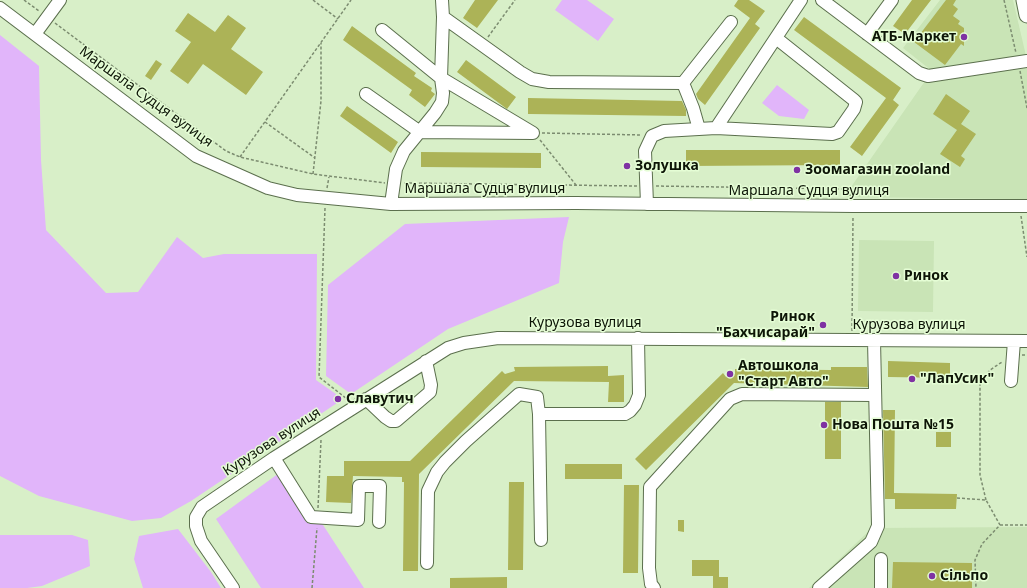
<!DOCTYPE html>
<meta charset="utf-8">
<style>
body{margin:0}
canvas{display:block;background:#d8efc8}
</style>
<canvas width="1027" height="588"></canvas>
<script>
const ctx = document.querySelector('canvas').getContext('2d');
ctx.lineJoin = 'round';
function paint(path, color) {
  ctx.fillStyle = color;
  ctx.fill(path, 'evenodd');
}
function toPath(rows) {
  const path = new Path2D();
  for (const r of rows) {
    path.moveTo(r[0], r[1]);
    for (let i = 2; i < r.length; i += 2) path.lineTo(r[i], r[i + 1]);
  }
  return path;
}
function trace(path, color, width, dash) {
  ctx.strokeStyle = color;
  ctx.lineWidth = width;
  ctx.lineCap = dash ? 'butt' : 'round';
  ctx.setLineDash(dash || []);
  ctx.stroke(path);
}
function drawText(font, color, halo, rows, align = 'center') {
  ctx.font = font + ' "Noto Sans",sans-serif';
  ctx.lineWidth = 3;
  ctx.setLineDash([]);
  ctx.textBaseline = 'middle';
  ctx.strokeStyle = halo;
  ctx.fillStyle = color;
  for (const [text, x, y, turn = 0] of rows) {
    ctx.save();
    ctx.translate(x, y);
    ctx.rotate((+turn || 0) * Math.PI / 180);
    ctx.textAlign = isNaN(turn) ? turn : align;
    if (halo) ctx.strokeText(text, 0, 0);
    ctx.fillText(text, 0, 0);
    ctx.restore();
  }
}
paint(toPath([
 [940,0,1013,0,1027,60,1027,199,844,197,932,71,903,48],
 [859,240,934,241,933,312,858,311],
 [1027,527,1027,588,809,588,872,528]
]), '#c9e4b6');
paint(toPath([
 [562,0,587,0,614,19,598,41,555,10],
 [0,35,39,66,41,160,46,230,106,293,138,292,177,237,203,258,224,254,317,254,316,380,343,399,191,501,161,518,132,521,39,496,0,476],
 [777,85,809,110,804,119,779,116,762,103],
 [569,217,563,242,559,283,448,329,351,394,326,376,328,285,405,224],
 [286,468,364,588,261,588,216,519],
 [178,529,211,572,221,588,143,588,134,559,139,536],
 [0,535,72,535,88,540,90,566,42,586,27,588,0,588]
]), '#e1b5fa');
paint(toPath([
 [475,0,498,0,477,28,463,18],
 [738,0,749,0,765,11,755,24,760,28,705,105,698,99,696,94,750,18,734,6],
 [912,0,931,0,905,34,893,26],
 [946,0,956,0,953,5,958,9,953,16,960,21,958,24,964,28,964,46,961,44,945,65,914,42],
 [188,13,215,32,228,15,246,28,231,49,263,72,246,95,203,64,188,84,170,71,191,42,175,31],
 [804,17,901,88,893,100,899,105,862,156,850,147,886,98,794,30],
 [352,26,416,73,414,76,432,88,431,91,435,94,425,107,409,95,412,90,343,40],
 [156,60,162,64,151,80,145,76],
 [466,60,516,97,507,109,457,72],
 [946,94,970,111,961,124,976,134,961,156,965,159,960,167,940,154,957,130,933,114],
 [528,98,682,101,686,110,686,116,528,114],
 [347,106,398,142,391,153,340,116],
 [686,150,840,150,840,165,686,166],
 [421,152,541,153,541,168,421,167],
 [888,361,950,363,950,378,888,377],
 [608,366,608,376,624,375,624,402,608,402,609,382,514,381,419,474,418,571,403,571,404,482,402,482,402,477,353,476,351,503,326,502,327,476,344,476,344,461,410,461,502,371,505,374,515,371,514,367],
 [831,367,867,367,868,387,734,383,646,470,635,459,723,373,726,377,729,374,735,374,735,369,831,370],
 [825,402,841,402,841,459,825,459],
 [883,410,895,410,894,493,957,494,956,509,895,509,895,499,885,499],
 [936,432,951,432,951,447,936,447],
 [565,464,622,464,622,479,565,479],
 [509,482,524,482,523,570,508,570],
 [624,485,639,485,638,573,623,573],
 [678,520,684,520,684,532,678,531],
 [692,560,719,560,719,577,728,577,728,588,713,588,713,576,692,576],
 [893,562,972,563,972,588,892,588],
 [507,577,507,588,450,588,450,578]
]), '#acb357');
const minor = toPath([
 [822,0,919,73,928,76,1027,61],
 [0,8,196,156,268,188,297,195,391,204,576,203,853,206,1027,206],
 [443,17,520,72,532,79,549,82,683,83,731,22],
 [382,30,441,78,443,93,442,102,435,113,404,151,396,169,391,204],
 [35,34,60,0],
 [867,34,892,0],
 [776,38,854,100,856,102,854,109,838,132,832,134,716,128,801,0],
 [683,83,693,108,699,129],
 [366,94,420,132,533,133,441,78,443,17,442,0],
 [647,204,645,151,652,136,664,131,716,128],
 [1011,381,1014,341],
 [366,399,385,417,391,421,396,421,430,392,431,385,426,361],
 [539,414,541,540],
 [274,458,311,517,358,520,359,486,380,486,379,522],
 [427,563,428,491,437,472,445,462,466,441,519,394,537,397,539,414,625,414,630,411,635,405,639,395,638,338],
 [233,588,201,541,196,526,196,517,202,507,274,458,448,348,464,343,498,338,1027,341],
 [654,588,651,584,649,568,650,487,730,399,742,394,874,395],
 [819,588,871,542,878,526,874,340],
 [881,588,881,559]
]);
const major = toPath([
 [1024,0,1027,15]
]);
trace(minor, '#5b6f4d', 14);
trace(major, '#5b6f4d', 17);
trace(toPath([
 [24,0,39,11],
 [313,0,338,19],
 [1004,0,1016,53],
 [55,23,226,151,240,157,313,174,385,183],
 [488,37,515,0],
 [1020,71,1027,108],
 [265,122,315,158],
 [542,133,642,135],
 [540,140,576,185],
 [240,157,351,0],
 [313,174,321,101,321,43],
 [404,183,637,186],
 [656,186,845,189,851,196],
 [327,188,329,177],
 [325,208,319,377,347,399,346,400],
 [1021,216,1027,257],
 [852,331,853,216],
 [1022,355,1027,355],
 [957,498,986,500,1000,525,982,544,975,560,976,588],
 [986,500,980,475,980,383,990,370,1002,362],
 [318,508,321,440],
 [1000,525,1027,525],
 [312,588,317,528]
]), '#7c8c70', 1.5, [3, 2]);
trace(minor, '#fff', 12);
trace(major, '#fff', 15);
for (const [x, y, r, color] of [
 [964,37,4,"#7f32a3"],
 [627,166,4,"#7f32a3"],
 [797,170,4,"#7f32a3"],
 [896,276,4,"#7f32a3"],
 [823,325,4,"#7f32a3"],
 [730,374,4,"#7f32a3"],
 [912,379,4,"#7f32a3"],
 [338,399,4,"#7f32a3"],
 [824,425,4,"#7f32a3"],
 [932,576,4,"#7f32a3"]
]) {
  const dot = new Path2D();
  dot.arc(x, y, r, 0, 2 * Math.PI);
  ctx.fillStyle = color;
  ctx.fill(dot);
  trace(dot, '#e5fdd5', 1.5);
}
drawText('bold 14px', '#0d1507', '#e5fdd5', [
 ["АТБ-Маркет",956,37,"right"],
 ["Золушка",635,166],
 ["Зоомагазин zooland",805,170],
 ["Ринок",904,276],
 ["Ринок",815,317,"right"],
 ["\"Бахчисарай\"",815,333,"right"],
 ["Автошкола",738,366],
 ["\"Старт Авто\"",738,382],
 ["\"ЛапУсик\"",920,379],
 ["Славутич",346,399],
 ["Нова Пошта №15",832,425],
 ["Сільпо",940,576]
], 'left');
drawText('14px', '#0d1507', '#e5fdd5', [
 ["Маршала Судця вулиця",146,97,36],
 ["Маршала Судця вулиця",485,189],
 ["Маршала Судця вулиця",809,191],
 ["Курузова вулиця",585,323],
 ["Курузова вулиця",909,325],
 ["Курузова вулиця",272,442,-33]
]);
</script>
